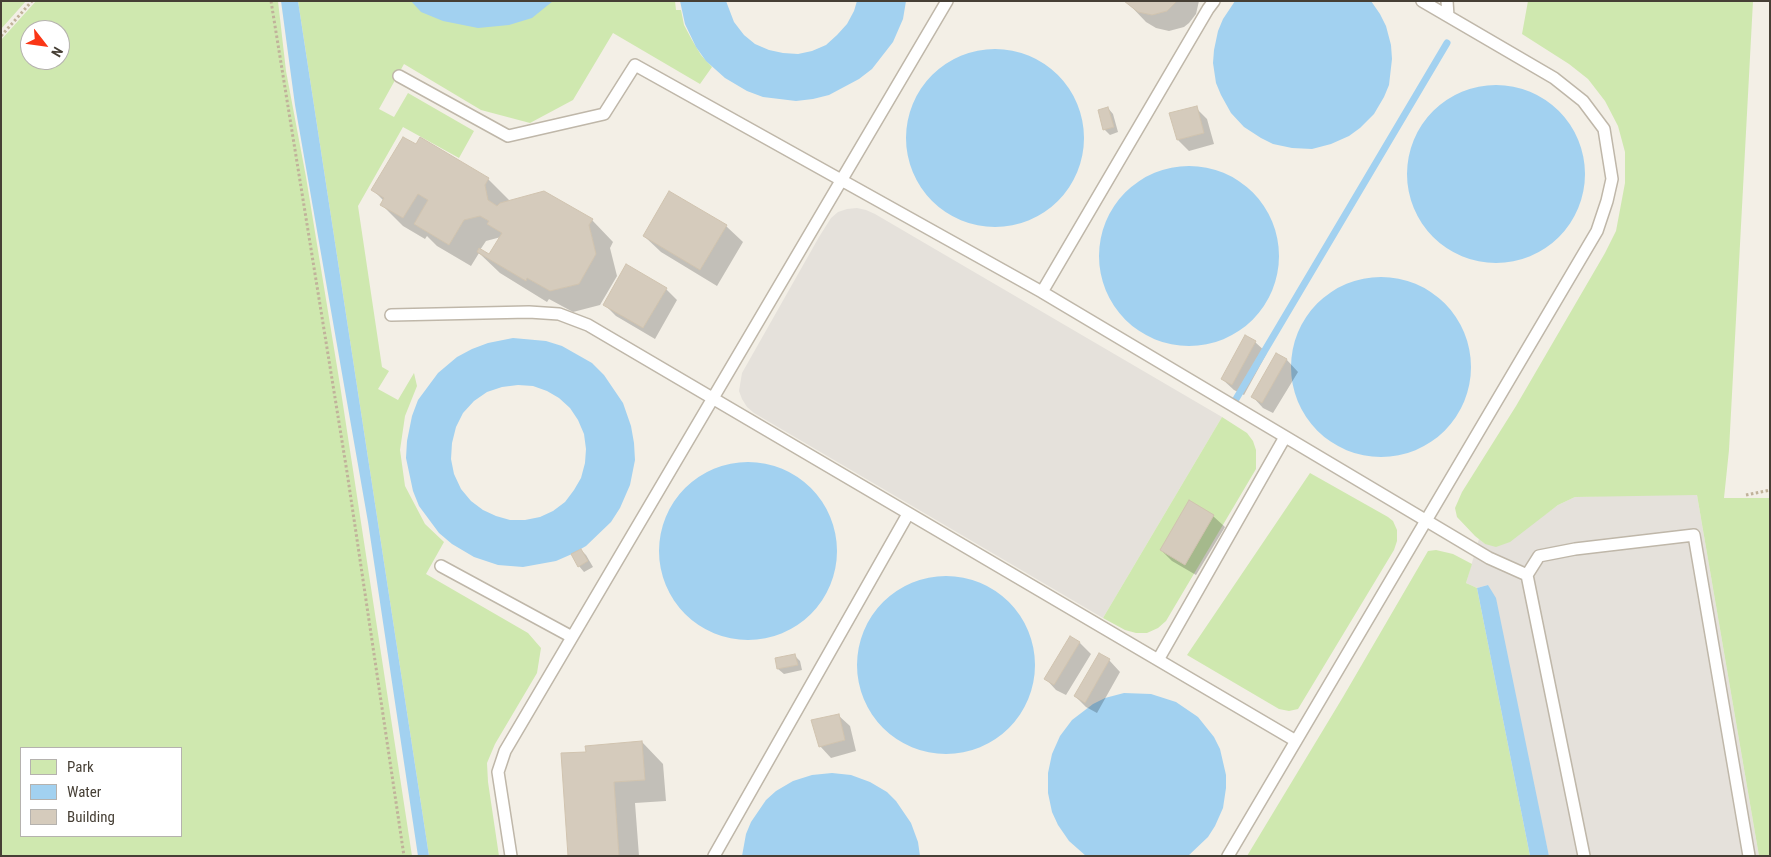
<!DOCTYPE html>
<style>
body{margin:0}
#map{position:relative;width:1771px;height:857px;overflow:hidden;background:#f3efe6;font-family:"Roboto Condensed",sans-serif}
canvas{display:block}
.frame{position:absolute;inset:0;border:2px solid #463f35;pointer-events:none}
.legend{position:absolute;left:20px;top:747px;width:162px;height:90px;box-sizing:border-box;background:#fff;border:1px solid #b5b2ae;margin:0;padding:6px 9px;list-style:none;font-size:15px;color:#463f35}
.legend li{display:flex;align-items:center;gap:10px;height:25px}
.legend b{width:25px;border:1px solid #b5b2ae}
.north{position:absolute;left:20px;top:20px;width:50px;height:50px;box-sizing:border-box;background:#fff;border:1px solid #b5b2ae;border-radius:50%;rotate:120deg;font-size:14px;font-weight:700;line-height:20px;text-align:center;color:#463f35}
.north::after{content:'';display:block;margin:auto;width:18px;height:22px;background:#fa3616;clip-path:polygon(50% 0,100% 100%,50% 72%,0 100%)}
</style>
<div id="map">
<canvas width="1771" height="857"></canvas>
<div class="frame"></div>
<ul class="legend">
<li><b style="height:14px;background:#cfe8af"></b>Park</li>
<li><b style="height:14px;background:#a2d1f0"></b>Water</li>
<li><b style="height:14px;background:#d5cbbc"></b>Building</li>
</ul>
<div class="north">N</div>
</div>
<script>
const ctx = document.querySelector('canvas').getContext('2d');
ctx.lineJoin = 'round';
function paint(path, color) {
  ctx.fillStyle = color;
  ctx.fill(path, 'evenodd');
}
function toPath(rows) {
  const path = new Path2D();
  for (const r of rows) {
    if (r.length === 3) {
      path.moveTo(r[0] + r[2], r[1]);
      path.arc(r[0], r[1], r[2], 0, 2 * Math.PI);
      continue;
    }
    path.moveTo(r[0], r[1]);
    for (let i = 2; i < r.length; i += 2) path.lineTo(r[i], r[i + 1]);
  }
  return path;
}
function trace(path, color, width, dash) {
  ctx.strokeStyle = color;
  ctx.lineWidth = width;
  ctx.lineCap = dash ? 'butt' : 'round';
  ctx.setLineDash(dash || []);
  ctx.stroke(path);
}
paint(toPath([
 [857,208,866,210,875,214,1222,417,1103,618,754,413,747,407,742,399,739,391,742,373,819,237,831,218,838,212,847,209],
 [1627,495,1697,495,1759,856,1549,856,1488,585,1477,588,1466,583,1479,539,1485,544,1540,518,1558,505,1575,497]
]), '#e5e1db');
paint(toPath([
 [1,1,26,1,1,29],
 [36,1,278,1,286,71,306,177,340,385,412,856,1,856,1,40],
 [30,30,60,30,60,60,30,60],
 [21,748,181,748,181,836,21,836],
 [298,1,675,1,676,10,681,10,684,25,692,40,701,55,712,67,700,84,613,33,573,100,530,123,481,110,404,64,379,109,394,117,408,93,474,131,459,158,403,127,358,206,382,367,389,371,378,389,398,400,414,373,417,386,405,416,400,450,405,486,425,524,444,542,426,574,528,633,541,648,537,673,495,744,487,763,488,782,499,856,429,856],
 [1528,1,1753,1,1729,450,1724,498,1770,498,1770,856,1759,856,1697,495,1575,497,1558,505,1510,542,1496,547,1485,544,1475,536,1457,517,1455,508,1462,492,1516,406,1605,253,1616,231,1625,183,1625,152,1618,126,1605,101,1588,79,1569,64,1522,34],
 [1222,417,1247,433,1253,441,1256,450,1256,469,1166,621,1158,628,1147,633,1136,633,1125,630,1103,618],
 [1310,473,1388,517,1393,521,1397,530,1397,541,1394,550,1298,709,1289,711,1279,709,1187,655],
 [1436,550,1453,554,1472,564,1466,583,1477,588,1530,856,1247,856,1343,697,1428,551]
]), '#cfe8af');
paint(toPath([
 [281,1,298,1,429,856,418,856,368,522,295,105],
 [411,1,553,1,532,18,509,25,478,28,443,21,421,12],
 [680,1,726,1,734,22,744,35,755,44,769,50,783,53,798,54,812,51,826,45,837,35,847,24,854,11,857,1,906,1,903,19,893,42,872,69,859,79,829,95,813,99,796,101,763,97,747,91,725,78,706,61,696,47,685,24],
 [1235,1,1371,1,1380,14,1386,26,1391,45,1392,59,1389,85,1384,97,1374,114,1360,128,1349,136,1331,144,1312,149,1292,148,1273,144,1261,138,1244,127,1231,113,1221,95,1216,83,1213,63,1214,50,1218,31,1223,19],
 [995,138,89],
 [1496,174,89],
 [1189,256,90],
 [1381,367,90],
 [513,338,546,341,562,346,592,363,604,375,623,403,631,426,634,443,635,460,630,485,620,508,611,522,586,546,572,554,556,561,523,567,498,565,474,557,452,544,439,533,419,506,413,491,406,458,407,441,412,416,418,400,438,373,457,357,472,349,488,343],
 [518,385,533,386,547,391,559,398,570,408,578,420,584,434,586,449,585,463,581,478,574,490,565,502,553,511,540,517,525,520,510,520,496,516,483,510,471,501,461,489,454,474,451,459,452,443,456,427,463,413,474,401,487,392,502,387],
 [748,551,89],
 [946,665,89],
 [1488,585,1496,598,1549,856,1530,856,1477,588],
 [1124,693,1151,694,1176,702,1198,717,1214,737,1220,749,1226,775,1226,788,1223,808,1215,826,1208,837,1188,856,1086,856,1069,841,1058,825,1052,812,1048,793,1048,773,1052,754,1060,736,1072,720,1093,704,1105,698],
 [832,773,851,775,870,782,887,792,896,801,911,823,918,842,920,856,742,856,746,834,751,822,766,800,776,791,793,781,812,775]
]), '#a2d1f0');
paint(toPath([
 [1126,1,1199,1,1196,14,1189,23,1184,27,1169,31,1156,28,1146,22],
 [1108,108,1113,114,1118,132,1110,135,1104,129],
 [1196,108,1207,119,1214,144,1189,151,1178,140],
 [488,179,510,201,592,220,613,242,610,248,617,276,600,305,573,312,549,299,547,302,500,273,479,253,471,266,437,246,427,236,425,239,403,226,382,205,384,201,373,190],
 [501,237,490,256,480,250,486,241],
 [726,226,743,242,717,286,661,252,644,236],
 [627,266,666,289,677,300,655,339,616,316,605,305],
 [1246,337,1255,342,1267,353,1244,395,1234,390,1222,379],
 [1276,355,1287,360,1298,372,1273,413,1263,408,1252,396],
 [1190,502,1213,516,1225,527,1196,575,1172,561,1161,550],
 [581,550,586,555,593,567,584,572,579,566],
 [1070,638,1080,643,1091,654,1066,695,1056,690,1045,678],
 [794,655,800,661,802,670,784,674,778,669],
 [1109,660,1120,672,1097,713,1086,707,1075,696],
 [838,715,850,726,856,751,831,758,820,746],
 [642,742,663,764,666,801,635,803,639,856,570,856,587,753]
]), '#0003');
trace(toPath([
 [1236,399,1447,43]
]), '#a2d1f0', 7);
const building = toPath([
 [1124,1,1177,1,1167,11,1152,15,1138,12,1124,1],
 [1197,106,1204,133,1177,140,1169,113,1197,106],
 [1108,107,1114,127,1103,130,1098,110,1108,107],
 [403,137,416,144,420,137,489,178,485,185,488,200,497,206,500,203,544,191,593,219,589,225,596,254,579,284,550,291,527,278,526,281,477,252,479,248,489,254,502,233,487,224,489,221,480,216,464,220,449,245,414,224,428,200,418,194,403,218,380,205,384,198,371,190,403,137],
 [669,191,727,225,700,270,643,236,669,191],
 [626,264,667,288,643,328,603,305,626,264],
 [1245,335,1256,341,1232,385,1221,379,1245,335],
 [1276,353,1287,359,1262,403,1251,397,1276,353],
 [1189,500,1214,515,1185,565,1160,550,1189,500],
 [581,549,588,561,578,567,571,554,581,549],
 [1070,636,1080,642,1054,685,1044,679,1070,636],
 [1099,653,1110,659,1085,703,1074,696,1099,653],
 [795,654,798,665,777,669,775,658,795,654],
 [839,714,845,740,819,747,811,720,839,714],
 [642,741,645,780,614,782,619,856,568,856,561,753,586,752,585,746,642,741]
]);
paint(building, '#d5cbbc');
trace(building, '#d0c3af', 1);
const lane = toPath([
 [1447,1,1448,16],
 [399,76,508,136,604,114,635,65,1042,292,1489,558,1527,575],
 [1042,292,1208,9,1214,1],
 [391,315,529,312,559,314,588,325,1296,741],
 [441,566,572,637],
 [1158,660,1285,437],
 [511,856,498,772,505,751,947,1],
 [714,856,908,514],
 [1228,856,1597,231,1607,201,1612,179,1604,129,1583,101,1554,78,1422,1],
 [1584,856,1527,575,1539,556,1575,549,1694,535,1749,856]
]);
trace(lane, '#bfb7a9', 14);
trace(toPath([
 [271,1,347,472,404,856],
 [1,36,32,1],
 [1746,495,1770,490]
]), '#c0b29a', 3, [2.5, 2.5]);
trace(lane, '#fff', 11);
</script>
